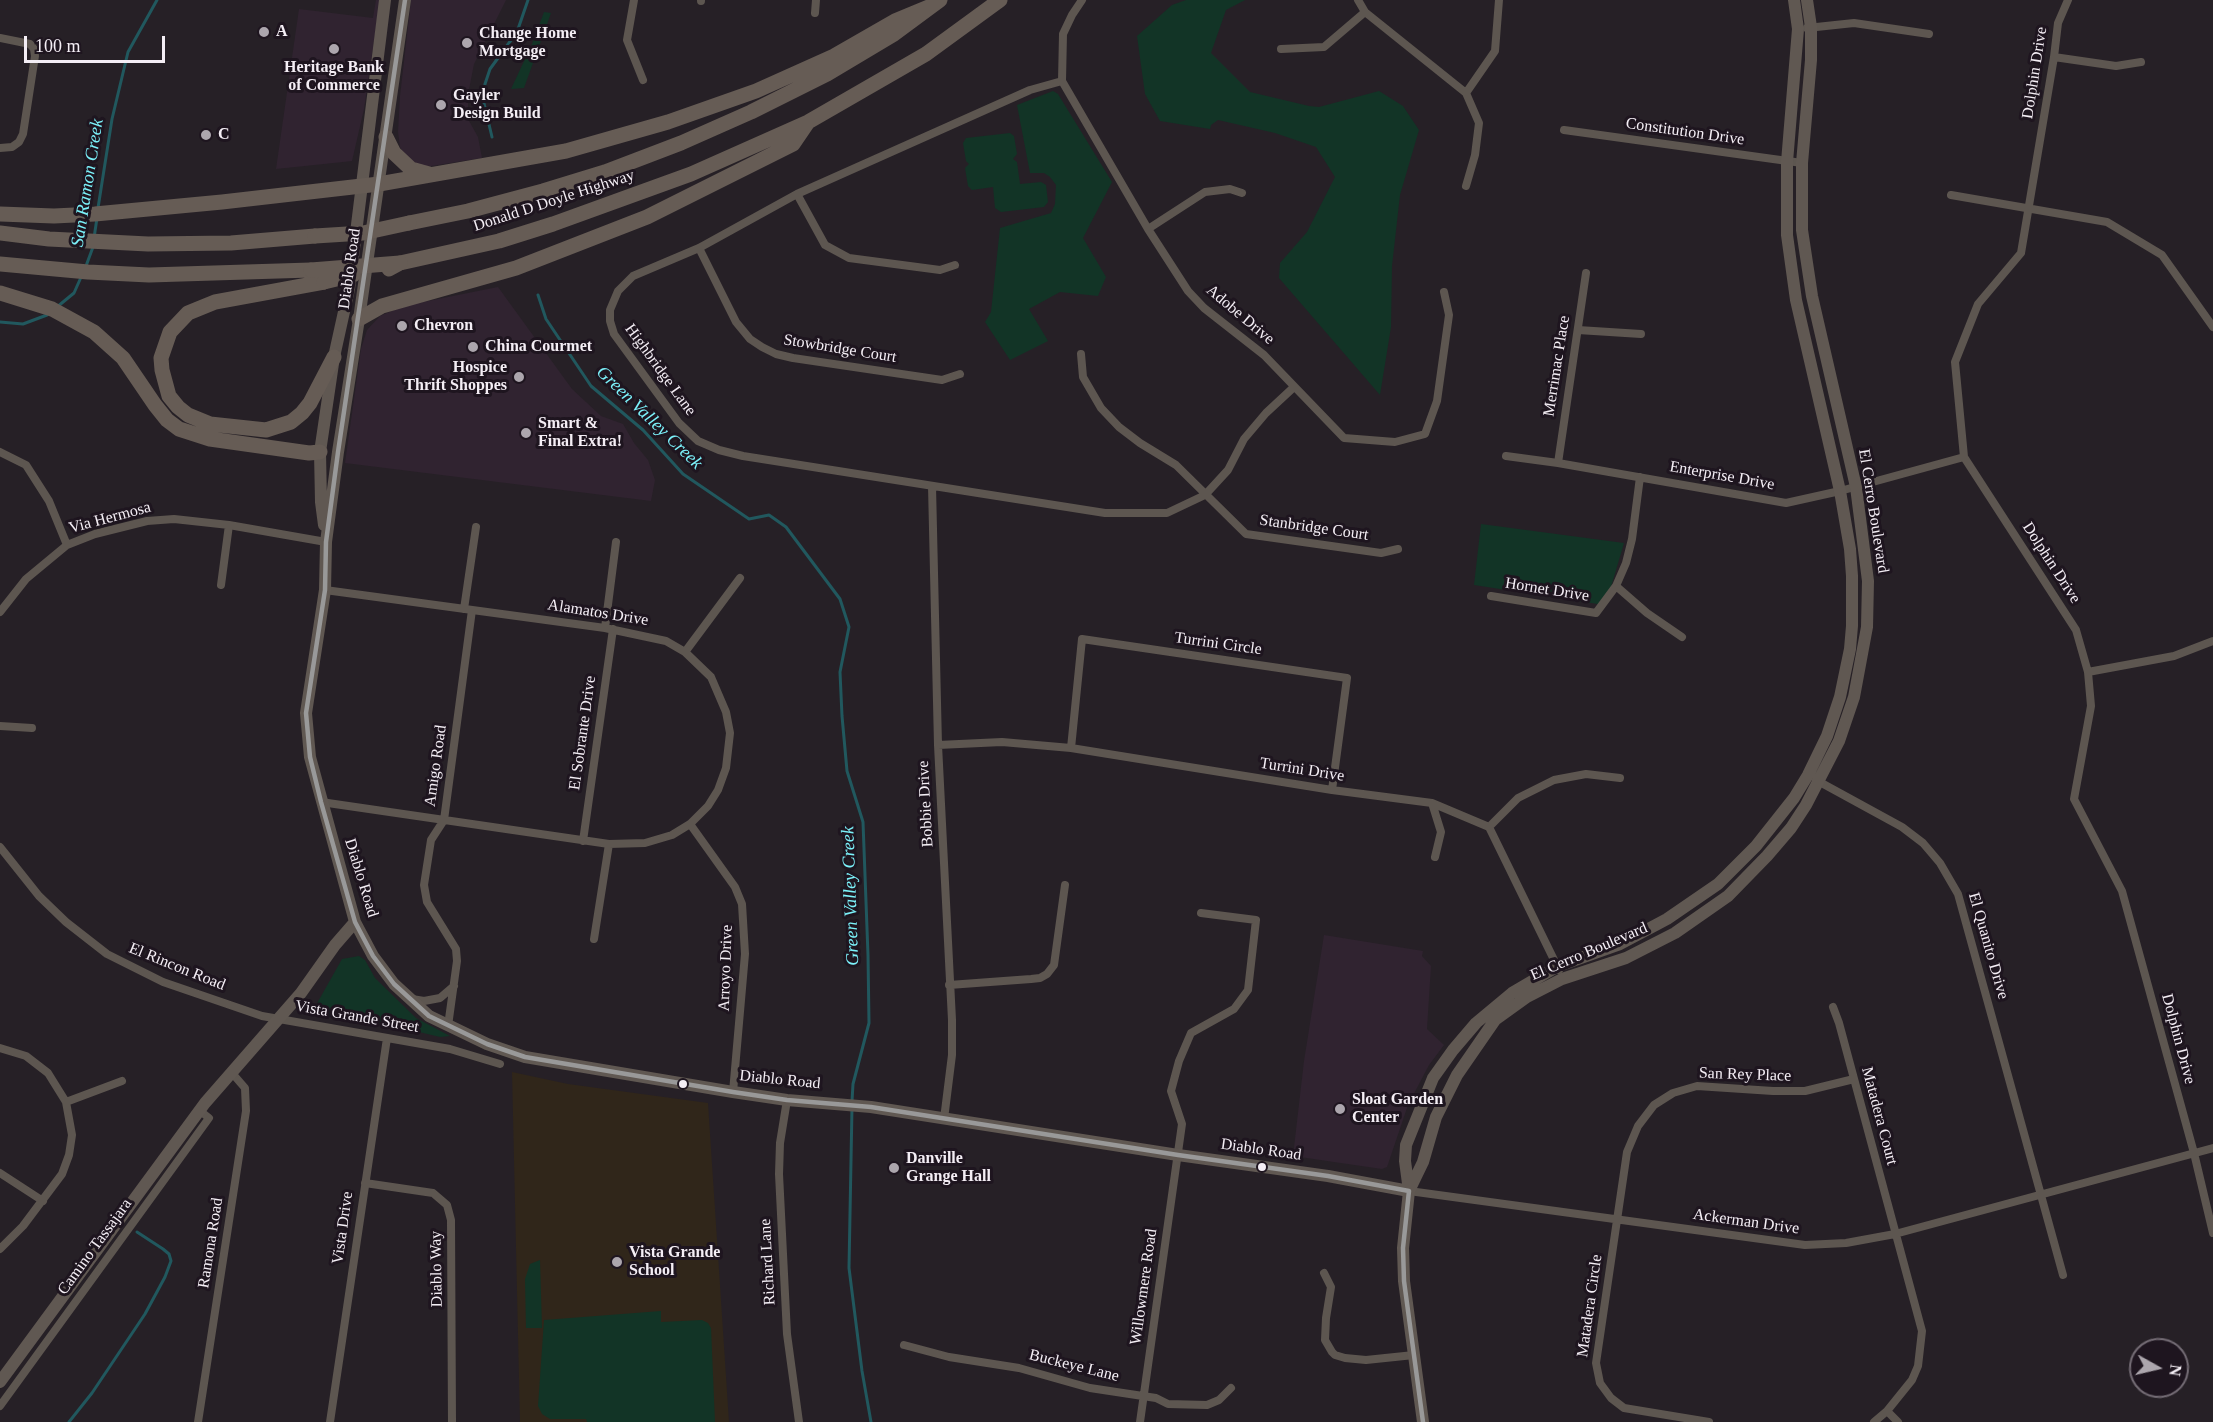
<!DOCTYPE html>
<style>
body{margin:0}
#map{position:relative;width:2213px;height:1422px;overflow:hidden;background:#262026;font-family:Georgia,serif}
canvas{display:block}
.north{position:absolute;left:2129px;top:1338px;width:60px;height:60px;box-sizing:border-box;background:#1e151f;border:2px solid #746c75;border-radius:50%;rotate:98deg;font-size:16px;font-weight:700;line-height:24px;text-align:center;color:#f4eef5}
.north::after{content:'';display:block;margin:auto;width:21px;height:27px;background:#aca6ad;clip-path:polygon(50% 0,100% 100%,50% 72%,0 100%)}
.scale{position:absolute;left:24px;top:36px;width:141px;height:27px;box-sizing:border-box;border:3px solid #f4eef5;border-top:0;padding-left:8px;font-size:18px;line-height:21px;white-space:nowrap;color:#f4eef5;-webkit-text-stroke:4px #1e151f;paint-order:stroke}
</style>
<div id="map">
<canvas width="2213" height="1422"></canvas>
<div class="north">N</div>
<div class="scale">100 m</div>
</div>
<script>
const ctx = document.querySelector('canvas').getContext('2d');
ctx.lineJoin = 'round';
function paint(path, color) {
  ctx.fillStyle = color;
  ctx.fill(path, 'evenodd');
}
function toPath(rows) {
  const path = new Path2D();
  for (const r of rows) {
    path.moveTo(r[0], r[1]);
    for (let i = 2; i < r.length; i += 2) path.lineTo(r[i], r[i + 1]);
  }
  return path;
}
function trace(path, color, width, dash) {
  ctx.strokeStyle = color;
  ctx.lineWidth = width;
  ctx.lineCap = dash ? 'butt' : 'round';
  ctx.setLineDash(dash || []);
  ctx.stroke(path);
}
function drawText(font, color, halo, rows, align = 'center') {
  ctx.font = font + ' Georgia,serif';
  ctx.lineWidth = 6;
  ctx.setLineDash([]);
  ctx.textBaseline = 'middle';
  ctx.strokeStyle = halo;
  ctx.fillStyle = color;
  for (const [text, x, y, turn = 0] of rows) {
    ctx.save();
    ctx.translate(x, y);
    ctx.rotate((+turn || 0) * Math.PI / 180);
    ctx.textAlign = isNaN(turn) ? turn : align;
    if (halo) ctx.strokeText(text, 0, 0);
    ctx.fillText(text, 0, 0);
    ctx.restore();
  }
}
paint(toPath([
 [376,0,380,0,364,109,352,161,276,169,299,9,373,18],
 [411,0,506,0,474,64,468,95,468,119,478,137,482,158,425,167,415,164,405,156,400,147,398,132,400,96],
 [498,287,572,389,601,416,623,424,634,443,648,460,655,480,651,501,345,463,361,349,367,330,380,316,403,306],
 [1324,935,1423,951,1422,956,1431,966,1427,1029,1444,1045,1429,1065,1408,1105,1387,1167,1382,1169,1293,1156,1304,1061]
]), '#302330');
paint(toPath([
 [512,1072,568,1084,708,1103,729,1422,520,1422]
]), '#30261a');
paint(toPath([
 [1186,0,1245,0,1226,10,1211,53,1250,92,1309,106,1319,107,1379,91,1403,106,1419,130,1400,195,1392,266,1391,327,1380,395,1279,278,1280,263,1307,232,1335,177,1316,147,1275,133,1218,120,1211,125,1210,129,1160,121,1145,94,1137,36,1172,5],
 [544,12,551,13,524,88,511,89,532,44],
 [1053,91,1058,94,1112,182,1083,238,1106,277,1098,296,1060,292,1029,309,1048,341,1010,360,985,322,991,312,1000,228,1051,213,1055,204,1056,185,1050,177,1044,173,1030,173,1017,105],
 [1010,133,1014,136,1017,154,1013,159,1017,162,1020,184,1041,182,1046,185,1048,202,1044,207,1001,212,995,208,993,187,972,190,968,186,965,168,969,164,966,161,963,143,966,138],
 [1481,524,1624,543,1611,587,1598,604,1474,585],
 [359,956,365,960,375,978,416,1018,450,1036,440,1037,390,1025,311,1014,342,959],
 [540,1260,542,1328,526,1328,525,1279,530,1264],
 [661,1311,661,1322,702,1320,708,1323,711,1328,715,1422,587,1422,586,1419,550,1419,542,1414,538,1406,544,1320]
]), '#123426');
trace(toPath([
 [492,137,483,99,485,84,490,69,517,32,528,0],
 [98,208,112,119,128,52,157,0],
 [94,238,97,218],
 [86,266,93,247],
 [538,295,546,319,591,386,643,430,683,474,749,519,769,515,786,527,840,599,849,627,840,672,842,716,847,771,863,822,868,955,869,1023,853,1084,852,1101],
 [57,307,74,293,82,275],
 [0,322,23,324,47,315],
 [852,1107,849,1268,862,1371,871,1422],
 [69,1422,92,1393,145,1314,165,1277,171,1261,169,1254,163,1249,137,1232]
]), '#21585e', 3);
trace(toPath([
 [634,0,627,40,643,80],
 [1082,0,1072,15,1063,34,1062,81,1148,229,1188,291,1204,308,1264,355,1344,438,1395,442,1425,434,1437,401,1449,315,1444,292],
 [1358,0,1365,12,1466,93,1479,123,1475,155,1466,186],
 [2068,0,2058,23,2054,57,2021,253,1978,304,1955,362,1964,457,2076,630,2088,672,2091,706,2074,799,2122,891,2194,1153,2213,1233],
 [701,1,701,0],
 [815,13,816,0],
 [1807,28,1854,23,1929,34],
 [0,38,30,44,34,49,35,56,23,134,19,142,12,147,0,148],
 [1281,49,1324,47,1365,12],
 [2054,57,2116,66,2141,62],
 [1062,81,1030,90,797,194,699,248,633,276,618,291,610,310,610,321,614,334,679,423,698,441,719,450,743,456,1105,513,1167,513,1205,495,1228,470,1244,439,1266,413,1294,387],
 [1466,93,1495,51,1499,0],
 [1564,130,1802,163],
 [797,194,825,245,849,258,940,270,955,265],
 [1951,195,2107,222,2162,255,2213,327],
 [1148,229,1205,192,1230,189,1242,193],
 [699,248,736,322,750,339,762,347,776,354,793,358,942,380,960,374],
 [1578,330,1641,334],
 [1081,354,1083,377,1101,408,1119,427,1140,443,1176,465,1246,534,1381,553,1398,549],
 [0,452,26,465,49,501,67,545],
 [1506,456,1558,463,1786,503,1840,491,1964,457],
 [1558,463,1586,273],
 [932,486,938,745,952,1020,952,1055,944,1119],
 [221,585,229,525],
 [1616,586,1647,613,1682,637],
 [1491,596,1596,613,1616,586,1626,563,1632,539,1640,477],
 [464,609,476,527],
 [0,612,26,579,67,545,95,534,147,521,174,519,229,525,326,542],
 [605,628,616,542],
 [685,652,740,578],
 [2088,672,2174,656,2213,641],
 [0,726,32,728],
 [938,745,1002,742,1071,748,1332,790,1432,803,1489,827,1559,970],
 [1071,748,1082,639,1347,678,1332,790],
 [1816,780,1902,827,1923,843,1940,863,1958,894,2063,1275],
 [321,802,609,844,645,843,672,835,690,824,708,806,718,790,726,768,730,733,726,712,711,677,685,652,666,641,605,628,325,590],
 [1432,803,1441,832,1435,857],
 [690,824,735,887,742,904,745,954,733,1092],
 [1489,827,1518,798,1554,780,1586,774,1620,778],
 [583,841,613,629],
 [0,847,39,896,66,922,107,954,163,982,262,1016,450,1049,500,1064],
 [594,939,609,844],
 [949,985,1031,979,1040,978,1047,974,1054,965,1065,885],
 [412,999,424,1001,440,998,454,986],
 [1833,1007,1839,1023,1922,1331,1918,1366,1912,1380,1887,1411,1874,1422],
 [448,1026,457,961,456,949,427,902,424,885,431,840,444,820,472,610],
 [0,1048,26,1056,48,1073,66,1102,72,1135,69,1155,62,1174,23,1226,0,1249],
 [787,1100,780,1143,779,1174,787,1334,799,1422],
 [66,1102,122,1081],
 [0,1173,43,1201],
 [365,1183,433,1193,447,1205,451,1220,452,1422],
 [1409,1191,1805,1245,1846,1243,1895,1234,2213,1148],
 [1324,1273,1331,1287,1326,1318,1325,1340,1332,1352,1335,1355,1345,1358,1366,1360,1414,1355],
 [904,1345,949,1357,1019,1368,1090,1388,1156,1398,1168,1404,1207,1405,1219,1400,1231,1388],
 [0,1406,209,1118,199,1110],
 [1887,1411,1898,1422],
 [198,1422,246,1111,245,1088,232,1073],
 [330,1422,387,1038],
 [1140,1422,1182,1124,1171,1091,1179,1061,1191,1033,1234,1009,1248,990,1256,920,1201,913],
 [1709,1422,1624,1408,1611,1398,1600,1383,1596,1363,1627,1152,1638,1126,1654,1105,1673,1093,1697,1086,1773,1091,1805,1091,1854,1079]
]), '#5d5650', 8);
trace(toPath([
 [405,0,359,319,338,452,326,542,325,590,306,713,310,757,355,922,373,956,394,984,429,1016,487,1044,525,1057,733,1092,787,1100,871,1107,1178,1155,1328,1176,1409,1191],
 [324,525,321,502,320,452,334,357,349,289,385,0],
 [1409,1191,1423,1162,1436,1117,1457,1075,1495,1020,1527,997,1562,979,1626,958,1675,933,1728,896,1767,856,1791,828,1806,805,1839,741,1854,697,1867,627,1868,581,1856,487,1812,296,1802,230,1802,163,1811,60,1811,27,1807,0],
 [0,1382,205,1103,301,993,335,945,355,922],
 [1423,1422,1404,1281,1403,1248,1409,1191,1405,1161,1406,1145,1433,1078,1453,1050,1476,1023,1512,993,1558,966,1620,944,1637,935,1667,919,1718,884,1756,846,1794,798,1808,775,1827,736,1840,697,1850,649,1852,626,1852,576,1850,549,1840,491,1796,300,1787,235,1787,162,1798,29,1794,0]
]), '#605852', 12);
trace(toPath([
 [386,137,394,153,411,169,429,174],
 [0,214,54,216,95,214,222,202,379,184,566,151,668,122,756,91,834,56,895,21,931,6],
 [409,223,468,211,543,191,605,172,681,143,751,112,827,74,894,34,940,0],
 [0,233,49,239,148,244,231,243,315,236],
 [0,264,88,272,149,275,311,270],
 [389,269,400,263,499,241,553,224,691,174,808,122,926,54,1000,0],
 [324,282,215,302,188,313,170,332,161,358,162,370,169,396,178,407,188,415,210,424,266,430,291,422,302,413,310,403,334,357],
 [0,293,52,309,94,332,123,358,155,405,167,420,179,429,210,439,309,453,320,452],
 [359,319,382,306,516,268,647,217,793,144,808,122]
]), '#665c55', 15);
trace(toPath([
 [315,236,363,233,409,223],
 [311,270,400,263],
 [324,282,353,275]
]), '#665c55', 15);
trace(toPath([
 [405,0,338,452,326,542,325,590,306,713,310,757,321,802,355,922,373,956,394,984,429,1016,487,1044,525,1057,733,1092,787,1100,871,1107,1178,1155,1328,1176,1409,1191,1403,1248,1404,1281,1423,1422]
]), '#999', 4.5);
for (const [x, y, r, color] of [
 [264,32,6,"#aca6ad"],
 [467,43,6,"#aca6ad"],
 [334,49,6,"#aca6ad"],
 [441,105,6,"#aca6ad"],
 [206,135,6,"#aca6ad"],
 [402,326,6,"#aca6ad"],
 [473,347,6,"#aca6ad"],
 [519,377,6,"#aca6ad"],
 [526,433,6,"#aca6ad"],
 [683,1084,5,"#f4eef5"],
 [1340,1109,6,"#aca6ad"],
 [1262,1167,5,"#f4eef5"],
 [894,1168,6,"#aca6ad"],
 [617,1262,6,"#aca6ad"]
]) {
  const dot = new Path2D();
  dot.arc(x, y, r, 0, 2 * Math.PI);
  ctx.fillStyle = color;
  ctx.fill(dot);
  trace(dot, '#1e151f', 2);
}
drawText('bold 16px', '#f4eef5', '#1e151f', [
 ["A",276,32],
 ["Change Home",479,34],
 ["Mortgage",479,52],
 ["Heritage Bank",334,68,"center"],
 ["of Commerce",334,86,"center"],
 ["Gayler",453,96],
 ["Design Build",453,114],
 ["C",218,135],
 ["Chevron",414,326],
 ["China Courmet",485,347],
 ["Hospice",507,368,"right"],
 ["Thrift Shoppes",507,386,"right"],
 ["Smart &",538,424],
 ["Final Extra!",538,442],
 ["Sloat Garden",1352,1100],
 ["Center",1352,1118],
 ["Danville",906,1159],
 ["Grange Hall",906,1177],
 ["Vista Grande",629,1253],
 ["School",629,1271]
], 'left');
drawText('16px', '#f4eef5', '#1e151f', [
 ["Dolphin Drive",2035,73,-81],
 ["Constitution Drive",1685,132,8],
 ["Donald D Doyle Highway",554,201,-18],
 ["Diablo Road",350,269,-82],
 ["Adobe Drive",1240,315,40],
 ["Stowbridge Court",840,349,9],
 ["Merrimac Place",1557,366,-81],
 ["Highbridge Lane",660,370,54],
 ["Enterprise Drive",1722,476,10],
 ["El Cerro Boulevard",1873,511,81],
 ["Via Hermosa",110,518,-15],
 ["Stanbridge Court",1314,528,8],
 ["Dolphin Drive",2051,563,57],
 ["Hornet Drive",1547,590,9],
 ["Alamatos Drive",598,613,9],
 ["Turrini Circle",1218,644,8],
 ["El Sobrante Drive",583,733,-82],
 ["Amigo Road",436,766,-82],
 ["Turrini Drive",1302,770,9],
 ["Bobbie Drive",926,804,-93],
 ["Diablo Road",361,878,73],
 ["El Quanito Drive",1988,946,74],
 ["El Cerro Boulevard",1589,952,-23],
 ["El Rincon Road",177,967,22],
 ["Arroyo Drive",726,968,-88],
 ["Vista Grande Street",357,1017,10],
 ["Dolphin Drive",2178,1039,75],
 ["San Rey Place",1745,1075,2],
 ["Diablo Road",780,1080,6],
 ["Matadera Court",1879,1116,75],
 ["Diablo Road",1261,1150,8],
 ["Ackerman Drive",1746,1222,8],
 ["Vista Drive",343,1228,-82],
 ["Ramona Road",211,1243,-81],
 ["Camino Tassajara",95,1247,-54],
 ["Richard Lane",768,1262,-93],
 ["Diablo Way",437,1269,-91],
 ["Willowmere Road",1144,1287,-82],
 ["Matadera Circle",1590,1306,-82],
 ["Buckeye Lane",1074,1366,14]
]);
drawText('italic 18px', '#7cf2fa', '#1e151f', [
 ["San Ramon Creek",88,183,-81],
 ["Green Valley Creek",649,418,44],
 ["Green Valley Creek",851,896,-92]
]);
</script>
